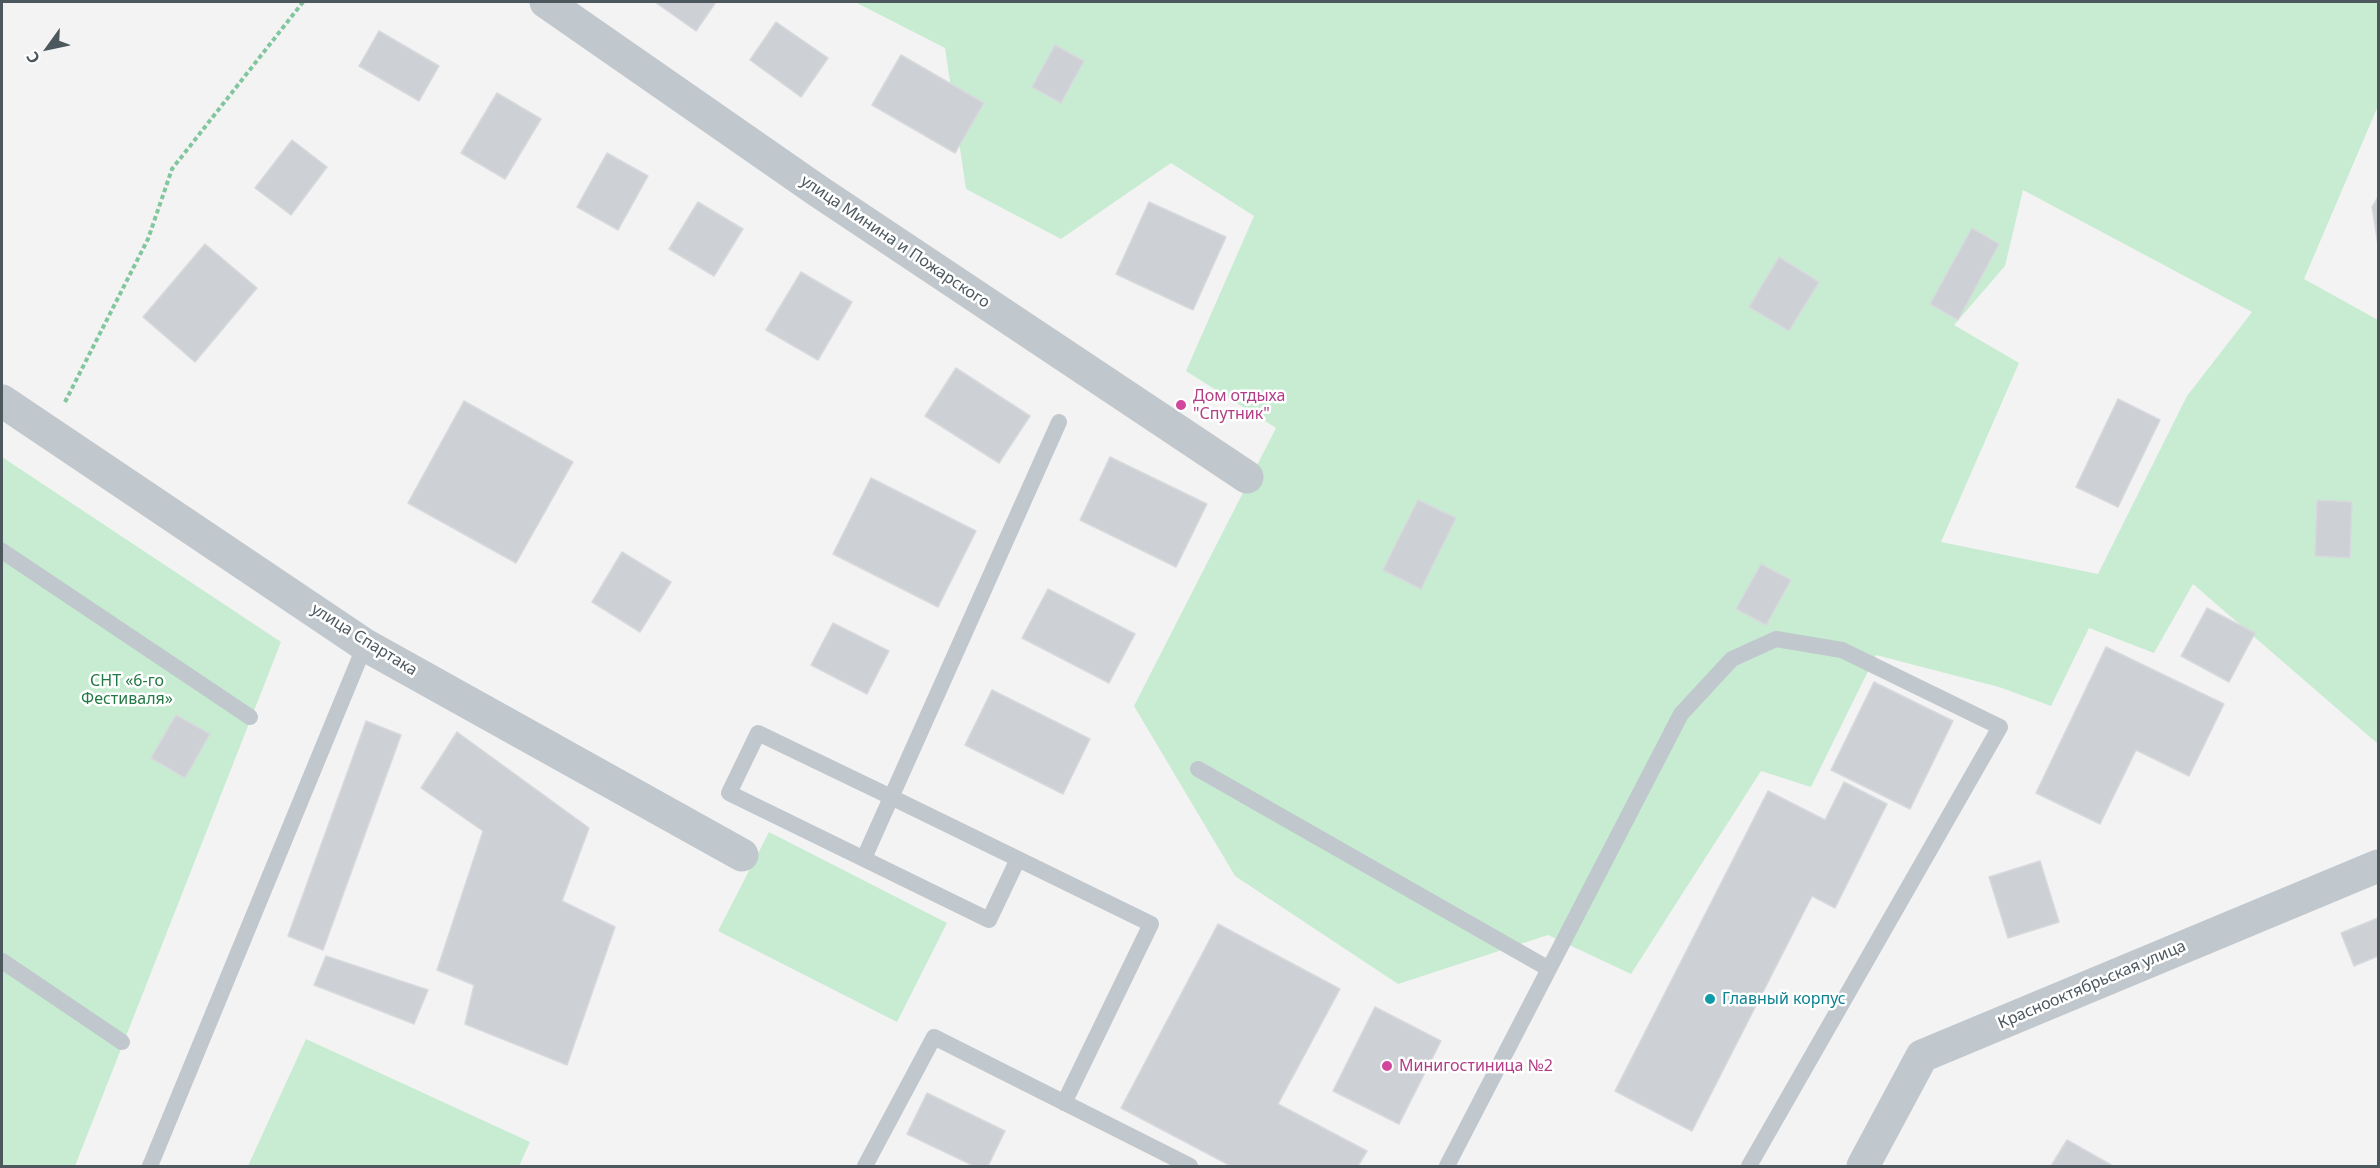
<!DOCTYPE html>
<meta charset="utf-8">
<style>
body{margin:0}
#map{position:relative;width:2380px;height:1168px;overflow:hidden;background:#f4f3f3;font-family:"Noto Sans",sans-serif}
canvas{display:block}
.frame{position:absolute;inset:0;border:3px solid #4c575e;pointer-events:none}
.north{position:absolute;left:18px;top:18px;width:60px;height:60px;-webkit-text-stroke:4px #fff;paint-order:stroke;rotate:237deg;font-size:16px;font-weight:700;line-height:24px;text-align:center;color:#4c575e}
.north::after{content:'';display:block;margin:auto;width:21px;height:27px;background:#4c575e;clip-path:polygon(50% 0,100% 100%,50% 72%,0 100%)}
</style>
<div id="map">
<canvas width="2380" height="1168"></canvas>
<div class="frame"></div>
<div class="north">С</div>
</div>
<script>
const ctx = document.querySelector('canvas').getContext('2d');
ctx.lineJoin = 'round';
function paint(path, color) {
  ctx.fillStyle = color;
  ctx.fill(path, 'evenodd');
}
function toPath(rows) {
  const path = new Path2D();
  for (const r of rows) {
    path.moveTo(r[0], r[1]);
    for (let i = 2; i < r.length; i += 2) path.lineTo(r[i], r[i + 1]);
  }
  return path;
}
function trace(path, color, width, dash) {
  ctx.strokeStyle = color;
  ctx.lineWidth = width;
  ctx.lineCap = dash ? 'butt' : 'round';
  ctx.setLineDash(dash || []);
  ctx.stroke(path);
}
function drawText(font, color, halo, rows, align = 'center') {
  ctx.font = font + ' "Noto Sans",sans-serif';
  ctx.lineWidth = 5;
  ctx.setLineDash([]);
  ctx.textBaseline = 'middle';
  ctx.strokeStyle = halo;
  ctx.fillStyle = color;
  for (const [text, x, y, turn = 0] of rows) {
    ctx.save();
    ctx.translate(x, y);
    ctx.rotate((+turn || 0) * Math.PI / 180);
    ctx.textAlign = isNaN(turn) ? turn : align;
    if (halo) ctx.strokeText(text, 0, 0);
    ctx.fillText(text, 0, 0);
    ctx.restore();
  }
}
paint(toPath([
 [855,2,2378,2,2378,106,2304,279,2378,320,2378,744,2193,584,2154,653,2089,628,2051,706,1999,687,1876,655,1811,787,1761,771,1631,974,1548,935,1398,984,1235,876,1134,706,1276,428,1186,371,1254,216,1171,163,1061,239,966,189,945,48],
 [2023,190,2252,312,2187,396,2098,574,1941,542,2019,363,1954,325,2005,266],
 [2,457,281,642,75,1166,2,1166],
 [769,832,947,923,897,1022,718,931],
 [306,1039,530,1142,519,1166,248,1166]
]), '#c7ecd2');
const building = toPath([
 [655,2,716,2,696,31,655,2],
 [776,22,828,58,801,97,750,60,776,22],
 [379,31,439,66,419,101,359,66,379,31],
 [1055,45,1084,61,1061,103,1032,87,1055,45],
 [901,55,984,103,955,153,872,105,901,55],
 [497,93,541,119,505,179,461,153,497,93],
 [292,140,327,167,291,215,255,188,292,140],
 [607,153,648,176,618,230,577,207,607,153],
 [2378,197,2378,245,2372,207,2378,197],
 [698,202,743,229,714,276,669,249,698,202],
 [1149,202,1226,237,1193,310,1116,274,1149,202],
 [1972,228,1999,244,1958,320,1930,304,1972,228],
 [205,244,257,288,195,362,143,317,205,244],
 [1779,257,1819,282,1789,331,1749,307,1779,257],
 [801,272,852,302,818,360,766,330,801,272],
 [956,368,1030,416,999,463,925,416,956,368],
 [2118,399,2160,420,2118,507,2076,487,2118,399],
 [464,401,573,462,516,563,408,503,464,401],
 [1110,457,1207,504,1176,567,1080,520,1110,457],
 [871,478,976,531,938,607,833,554,871,478],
 [1418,500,1456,518,1421,589,1383,570,1418,500],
 [2317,500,2352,502,2350,558,2315,556,2317,500],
 [622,552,671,582,640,632,592,602,622,552],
 [1761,564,1791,580,1766,625,1736,609,1761,564],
 [1048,589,1135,634,1109,683,1022,638,1048,589],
 [2207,608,2255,633,2229,682,2181,656,2207,608],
 [833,623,889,651,867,694,811,665,833,623],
 [2106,647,2224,704,2189,776,2136,750,2100,824,2036,793,2106,647],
 [1874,682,1953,721,1910,809,1831,770,1874,682],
 [992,690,1090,739,1063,794,965,745,992,690],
 [176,715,210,734,185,778,151,758,176,715],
 [366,721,401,735,323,950,288,936,366,721],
 [457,732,589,828,562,901,615,927,567,1065,465,1024,474,985,437,970,483,831,421,788,457,732],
 [1844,782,1887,804,1835,908,1812,896,1692,1131,1615,1091,1768,791,1825,820,1844,782],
 [2040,861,2059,922,2008,938,1989,877,2040,861],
 [2378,918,2378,956,2354,966,2341,933,2378,918],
 [1218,924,1340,989,1278,1104,1367,1151,1358,1166,1231,1166,1121,1108,1218,924],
 [326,956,428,990,414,1024,314,985,326,956],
 [1375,1007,1441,1041,1399,1124,1333,1091,1375,1007],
 [927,1093,1005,1131,988,1166,974,1166,907,1134,927,1093],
 [2067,1140,2113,1166,2051,1166,2067,1140]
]);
paint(building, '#cdd0d4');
trace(building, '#d7d9dd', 1.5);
trace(toPath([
 [65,402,148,239,172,169,303,2]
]), '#82c69e', 4, [4.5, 3]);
trace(toPath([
 [2,551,250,717],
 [1198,769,1549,969],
 [864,858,1059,422],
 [1018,859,989,920,729,793,758,733,891,797,1018,859,1151,924,1064,1103],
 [2,961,122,1042],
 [150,1166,365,645],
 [865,1166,934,1037,1190,1166],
 [1447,1166,1681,714,1732,659,1776,639,1842,650,2000,727,1749,1166]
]), '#c0c7cd', 16);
trace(toPath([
 [546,2,818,191,1247,477],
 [2,401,365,645,742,855],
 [1863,1166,1922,1056,2378,866]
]), '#c0c7cd', 33);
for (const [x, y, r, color] of [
 [1181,405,6,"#d1479c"],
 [1710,999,6,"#0f9aa8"],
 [1387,1066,6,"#d1479c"]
]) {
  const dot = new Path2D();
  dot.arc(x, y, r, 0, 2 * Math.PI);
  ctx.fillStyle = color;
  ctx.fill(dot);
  trace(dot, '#fff', 2);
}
drawText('16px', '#4c575e', '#fff', [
 ["улица Минина и Пожарского",895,242,34],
 ["улица Спартака",364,640,32],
 ["Краснооктябрьская улица",2092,985,-23]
]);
drawText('16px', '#b23c85', '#fff', [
 ["Дом отдыха",1193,396],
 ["\"Спутник\"",1193,414],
 ["Минигостиница №2",1399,1066]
], 'left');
drawText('16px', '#237945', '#fff', [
 ["СНТ «6-го",127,681],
 ["Фестиваля»",127,699]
]);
drawText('16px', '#0d838f', '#fff', [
 ["Главный корпус",1722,999]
], 'left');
</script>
